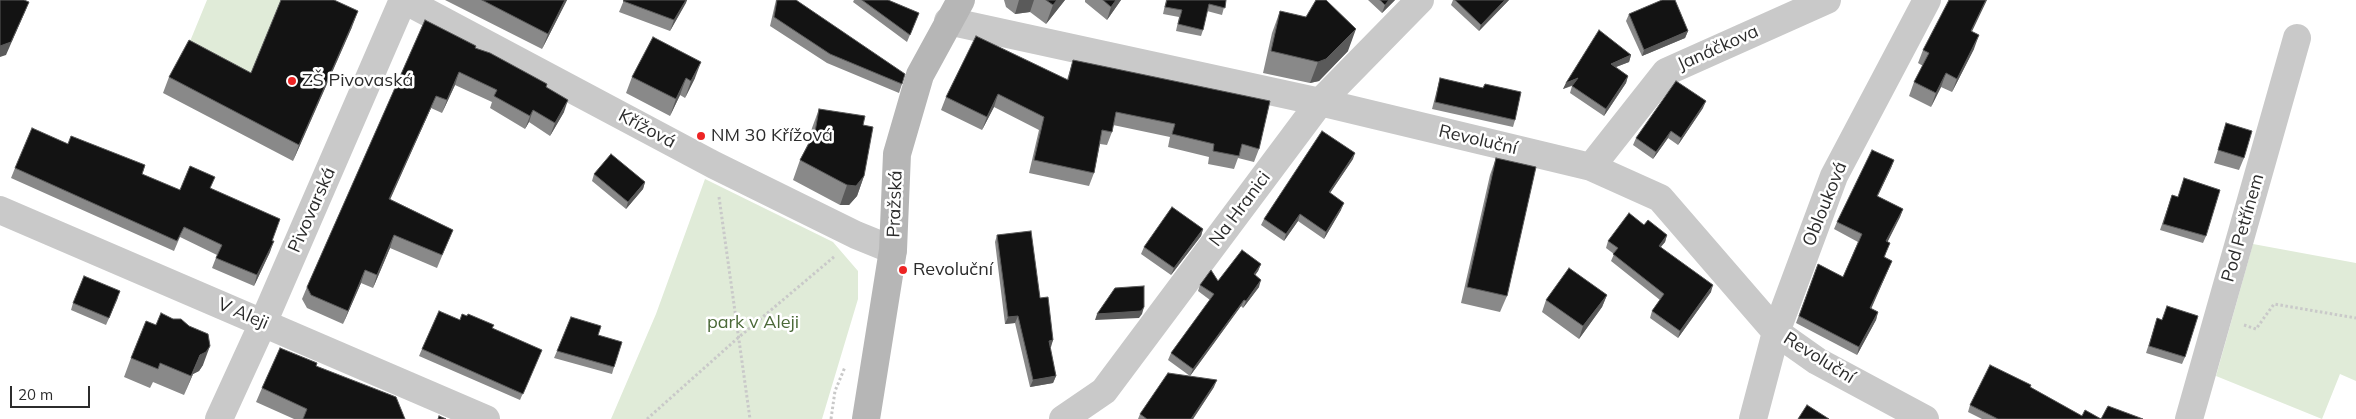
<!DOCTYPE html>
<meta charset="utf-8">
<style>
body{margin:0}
#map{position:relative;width:2356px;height:419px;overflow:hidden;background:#fff;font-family:Mulish,sans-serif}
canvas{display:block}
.scale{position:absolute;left:10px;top:386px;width:80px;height:22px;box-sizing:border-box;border:2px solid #2c2c2c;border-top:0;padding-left:6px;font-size:15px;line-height:18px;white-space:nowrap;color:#2c2c2c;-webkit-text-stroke:4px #fff;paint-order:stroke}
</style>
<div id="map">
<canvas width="2356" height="419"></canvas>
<div class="scale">20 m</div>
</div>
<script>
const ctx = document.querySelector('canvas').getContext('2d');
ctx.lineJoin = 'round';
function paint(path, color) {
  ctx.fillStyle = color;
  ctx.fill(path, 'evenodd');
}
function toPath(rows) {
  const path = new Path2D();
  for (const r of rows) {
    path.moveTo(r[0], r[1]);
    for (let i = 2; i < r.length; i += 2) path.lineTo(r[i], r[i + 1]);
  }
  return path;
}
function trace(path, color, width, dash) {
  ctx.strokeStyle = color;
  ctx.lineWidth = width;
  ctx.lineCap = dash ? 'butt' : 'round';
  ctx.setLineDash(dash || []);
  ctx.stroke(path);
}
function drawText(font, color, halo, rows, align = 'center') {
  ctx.font = font + ' Mulish,sans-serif';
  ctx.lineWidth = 5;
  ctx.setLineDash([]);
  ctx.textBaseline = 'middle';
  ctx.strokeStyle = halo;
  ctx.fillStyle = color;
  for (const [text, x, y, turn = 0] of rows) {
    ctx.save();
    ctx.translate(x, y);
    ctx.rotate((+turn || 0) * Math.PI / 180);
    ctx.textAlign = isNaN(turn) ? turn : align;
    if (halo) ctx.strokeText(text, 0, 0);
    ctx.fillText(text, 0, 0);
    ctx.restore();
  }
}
paint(toPath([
 [207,0,282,0,245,87,184,56],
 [705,179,833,242,858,271,858,299,822,419,611,419,656,314],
 [2253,244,2356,263,2356,381,2340,374,2322,419,2216,376]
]), '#e0ebd8');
trace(toPath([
 [719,197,750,419],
 [2244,325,2256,329,2274,304,2356,318],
 [647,419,739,337,835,256],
 [831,419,835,391,845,367]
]), '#c9c9c9', 3, [2.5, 2.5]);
trace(toPath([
 [404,0,714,165,856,235,893,250],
 [948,21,1320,102,1591,167,1660,198,1776,332,1817,361,1925,419],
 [1591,167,1666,72,1827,0],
 [0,210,486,419],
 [219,419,263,323,403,0],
 [1063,419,1104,391,1320,102,1420,0],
 [1753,419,1776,332,1834,176,1927,0],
 [2189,419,2297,38]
]), '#c9c9c9', 28);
trace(toPath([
 [866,419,893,250,897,154,920,75,961,0]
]), '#b6b6b6', 28);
paint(toPath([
 [445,0,567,0,542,49],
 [624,0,687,0,670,31,619,12],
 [776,0,796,0,902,84,899,93,827,63,770,26],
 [854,0,888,0,919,13,907,42,853,2],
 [1004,0,1065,0,1046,24,1030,12,1015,14,1006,7],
 [1085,0,1121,0,1107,20,1085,2],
 [1166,0,1226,0,1222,15,1207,11,1203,30,1201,36,1176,31,1179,17,1163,14],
 [1368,0,1395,0,1382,13],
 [1453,0,1509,0,1479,31,1451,5],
 [1280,11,1348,51,1319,81,1310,83,1263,73,1272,33],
 [1629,14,1688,31,1685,38,1642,56,1626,21],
 [425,20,546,87,564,112,550,136,529,122,525,129,490,108,492,102,455,85,442,113,431,108,390,199,453,230,437,268,390,248,373,288,361,283,343,324,307,308,302,299,307,287],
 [352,27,293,161,163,93,169,77,251,73],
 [1972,31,1974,49,1952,92,1941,87,1931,107,1909,96,1914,82,1923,66,1918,63,1923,50],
 [1631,55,1629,62,1616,67,1628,76,1626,83,1604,116,1570,93,1572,86,1563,89,1566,83],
 [1073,60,1259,149,1254,162,1238,158,1234,169,1208,164,1209,157,1168,147,1170,137,1113,125,1112,132,1107,145,1100,144,1094,173,1089,186,1029,173,1039,130,994,107,982,130,941,110,946,97,1067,80],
 [632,77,695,78,685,98,680,95,670,116,626,93],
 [1440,78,1515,120,1513,127,1432,109],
 [1703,108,1678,145,1668,138,1653,159,1633,145,1636,138],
 [819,109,863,125,864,176,857,196,849,205,840,205,793,180,800,160,809,142,812,128],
 [2226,123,2244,158,2239,170,2214,163],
 [68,144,145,165,142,175,180,190,211,189,272,241,270,252,254,286,212,268,217,255,180,237,174,251,11,178,15,168],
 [1496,158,1507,296,1500,312,1461,303,1490,175],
 [1353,159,1330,193,1341,210,1324,239,1298,221,1284,241,1261,225,1264,219],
 [1894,160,1891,168,1877,196,1903,209,1900,217,1887,242,1885,257,1892,261,1871,308,1878,312,1876,320,1857,355,1796,323,1818,264,1843,277,1858,242,1834,229,1837,222],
 [594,174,645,182,643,189,626,209,592,181],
 [2172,195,2178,197,2206,236,2203,243,2160,230],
 [1644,225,1667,235,1665,242,1661,247,1711,292,1678,338,1650,318,1652,311,1660,300,1611,261,1614,254,1606,248,1608,241],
 [1203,229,1201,236,1171,275,1141,254,1144,247],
 [997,235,1040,298,1053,340,1050,347,1056,376,1053,383,1030,387,1015,323,1005,324,995,242],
 [1261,264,1258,271,1255,275,1259,287,1243,308,1241,306,1190,376,1168,360,1171,353,1210,300,1198,291,1200,285,1218,281],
 [1607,295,1602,307,1579,339,1542,312,1546,300],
 [118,298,106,325,71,310,73,303],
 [173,319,203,365,199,371,193,374,184,395,153,382,150,388,124,377,131,358,156,325],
 [460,320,492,328,539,356,520,400,419,356,422,349],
 [2155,325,2185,357,2182,364,2146,353],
 [598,335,614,367,612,374,554,358,557,351],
 [316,367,405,419,294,419,256,402,262,388],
 [1214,387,1193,419,1138,419,1140,414],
 [2030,387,2082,416,2101,419,2143,419,1982,419,1968,412,1970,405]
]), '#898989');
paint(toPath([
 [565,0,567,0,542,49,548,34],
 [686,0,687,0,686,3,670,31,674,20],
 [1019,0,1034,0,1030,12,1015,14],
 [1057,0,1065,0,1046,24,1053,5],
 [1116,0,1121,0,1107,20,1111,7],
 [1389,0,1395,0,1382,13,1385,5],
 [1505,0,1509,0,1479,31,1481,25],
 [1986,0,1987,0,1966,44,1971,31],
 [29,2,24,14,6,55,0,57,0,46],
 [358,11,352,27,293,161,299,145],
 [1356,29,1348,51,1319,81,1310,83,1318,62],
 [1688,31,1685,38,1642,56,1644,50],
 [1979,35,1974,49,1952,92,1957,79],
 [1631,55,1629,62,1608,70,1611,64],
 [701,62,695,78,685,98,691,81],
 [459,72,455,85,442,113,447,100],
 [1946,73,1941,87,1931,107,1936,93],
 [1628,76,1626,83,1604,116,1606,109],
 [686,78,680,95,670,116,676,99],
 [1578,78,1575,84,1563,89,1566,83],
 [998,94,994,107,982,130,987,117],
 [436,96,431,108,385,211,389,199],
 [568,100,564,112,550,136,555,123],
 [1706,101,1703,108,1678,145,1681,138],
 [533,110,529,122,525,129,530,116],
 [1671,131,1668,138,1653,159,1656,152],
 [1355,153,1353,159,1326,199,1329,192],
 [1894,160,1891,168,1874,204,1877,196],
 [864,176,857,196,849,205,840,205,847,185],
 [645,182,643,189,626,209,628,202],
 [1344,203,1341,210,1324,239,1326,232],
 [1903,209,1900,217,1884,249,1886,241],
 [1300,214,1298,221,1284,241,1286,234],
 [1203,229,1201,236,1171,275,1174,268],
 [394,235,390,248,373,288,377,275],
 [1667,235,1665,242,1656,252,1659,246],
 [274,241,270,252,254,286,257,275],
 [1892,261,1889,268,1868,316,1870,308],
 [1261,264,1258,271,1251,281,1254,274],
 [365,270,361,283,343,324,348,311],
 [1261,280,1259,287,1243,308,1246,301],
 [1713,285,1711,292,1678,338,1680,331],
 [1607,295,1602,307,1579,339,1583,326],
 [1244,300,1241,306,1190,376,1193,369],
 [1144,307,1142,314,1139,318,1095,320,1097,314],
 [1878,312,1876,320,1857,355,1859,347],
 [1018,316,1015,323,1005,324,1008,317],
 [1053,340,1051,347,1046,347,1049,341],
 [210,346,203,365,199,371,193,374,184,395,200,355],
 [1056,376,1053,383,1030,387,1033,380],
 [1217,380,1214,387,1193,419,1191,419]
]), '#5a5a5a');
const building = toPath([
 [0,0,24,0,29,2,11,42,0,46,0,0],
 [281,0,334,0,358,11,299,145,169,77,189,40,251,73,281,0],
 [482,0,565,0,548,34,482,0],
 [624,0,686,0,674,20,623,1,624,0],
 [777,0,796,0,905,74,902,84,830,54,774,17,777,0],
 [862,0,888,0,919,13,910,35,862,0],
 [1046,0,1057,0,1053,5,1046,0],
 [1103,0,1116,0,1111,7,1103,0],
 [1167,0,1226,0,1225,8,1209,4,1203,30,1178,24,1182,10,1165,7,1167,0],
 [1316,0,1326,0,1356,29,1326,59,1318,62,1271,51,1280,11,1306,17,1316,0],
 [1380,0,1389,0,1385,5,1380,0],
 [1455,0,1505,0,1481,25,1455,0],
 [1662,0,1675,0,1688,31,1644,50,1629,14,1662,0],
 [1949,0,1986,0,1971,31,1979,35,1957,79,1946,73,1936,93,1914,82,1929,53,1923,50,1949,0],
 [425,20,476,46,475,48,490,53,547,84,546,87,568,100,555,123,533,110,530,116,494,96,497,90,459,72,447,100,436,96,389,199,453,230,442,255,394,235,377,275,365,270,348,311,311,295,307,287,425,20],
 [1599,30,1631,55,1611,64,1628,76,1606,109,1572,86,1578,78,1566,83,1599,30],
 [976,36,1068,80,1073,60,1270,101,1259,149,1242,144,1239,156,1213,151,1214,144,1172,134,1175,124,1116,112,1112,132,1102,130,1094,173,1034,160,1044,117,998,94,987,117,946,97,976,36],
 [653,37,701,62,691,81,686,78,676,99,632,77,653,37],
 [1440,78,1483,88,1485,84,1521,92,1515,120,1435,102,1440,78],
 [1676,81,1706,101,1681,138,1671,131,1656,152,1636,138,1676,81],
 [819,109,865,116,863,125,873,127,864,176,856,186,847,185,800,160,815,132,819,109],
 [2226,123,2252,131,2244,158,2218,150,2226,123],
 [32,128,68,144,71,136,145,165,142,174,180,190,190,166,215,177,210,188,280,219,272,241,274,241,257,275,216,258,222,245,184,227,177,241,15,168,32,128],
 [1322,131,1355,153,1329,192,1344,203,1326,232,1300,214,1286,234,1264,219,1322,131],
 [1872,150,1894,160,1877,196,1903,209,1886,241,1890,243,1884,257,1892,261,1870,308,1878,312,1859,347,1799,316,1818,264,1843,277,1862,234,1837,222,1872,150],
 [611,154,645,182,628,202,594,174,611,154],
 [1496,158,1536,167,1507,296,1467,287,1496,158],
 [2184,178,2220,190,2206,236,2163,224,2172,195,2178,197,2184,178],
 [1172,207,1203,229,1174,268,1144,247,1172,207],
 [1629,213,1644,225,1648,220,1667,235,1659,246,1713,285,1680,331,1652,311,1664,294,1613,254,1618,248,1608,241,1629,213],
 [1031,231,1040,298,1048,297,1053,340,1049,341,1056,376,1033,380,1018,316,1008,317,997,235,1031,231],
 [1242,250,1261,264,1254,274,1261,280,1246,301,1244,300,1193,369,1171,353,1214,294,1200,285,1211,270,1218,281,1242,250],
 [1569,268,1607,295,1583,326,1546,300,1569,268],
 [84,276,120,291,109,318,73,303,84,276],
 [1144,286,1144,307,1141,311,1097,314,1115,288,1144,286],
 [2167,306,2198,316,2185,357,2149,346,2157,318,2162,320,2167,306],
 [439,311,460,320,462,314,467,316,468,314,494,325,492,328,542,350,523,394,422,349,439,311],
 [161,313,173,319,181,319,189,326,208,334,210,346,206,352,200,355,191,376,160,363,158,369,131,358,146,321,156,325,161,313],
 [571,317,601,326,598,335,622,342,614,367,557,351,571,317],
 [280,348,317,363,316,366,396,397,405,419,303,419,307,409,262,388,280,348],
 [1990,365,2031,385,2030,387,2082,416,2085,410,2101,419,2108,406,2143,419,1998,419,1970,405,1990,365],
 [1168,373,1217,380,1191,419,1147,419,1140,414,1168,373],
 [1807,405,1829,419,1798,419,1807,405],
 [439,416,446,419,438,419,439,416]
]);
paint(building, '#131313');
trace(building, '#5a5a5a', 1);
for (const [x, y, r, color] of [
 [292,81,5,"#ed2424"],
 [701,136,5,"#ed2424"],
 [903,270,5,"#ed2424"]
]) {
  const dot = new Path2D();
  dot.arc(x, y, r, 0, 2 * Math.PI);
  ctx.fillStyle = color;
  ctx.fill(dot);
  trace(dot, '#fff', 2);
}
drawText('18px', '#2c2c2c', '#fff', [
 ["Janáčkova",1718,48,-24],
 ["Křížová",647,129,28],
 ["Revoluční",1478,140,13],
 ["Pražská",895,204,-88],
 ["Oblouková",1825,204,-68],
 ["Na Hranici",1240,209,-53],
 ["Pivovarská",312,210,-66],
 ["Pod Petřínem",2243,228,-74],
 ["V Aleji",243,314,23],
 ["Revoluční",1819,358,32]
]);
drawText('18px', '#2c2c2c', '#fff', [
 ["ZŠ Pivovaská",302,81],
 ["NM 30 Křížová",711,136],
 ["Revoluční",913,270]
], 'left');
drawText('18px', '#4b6938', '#fff', [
 ["park v Aleji",753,323]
]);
</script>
